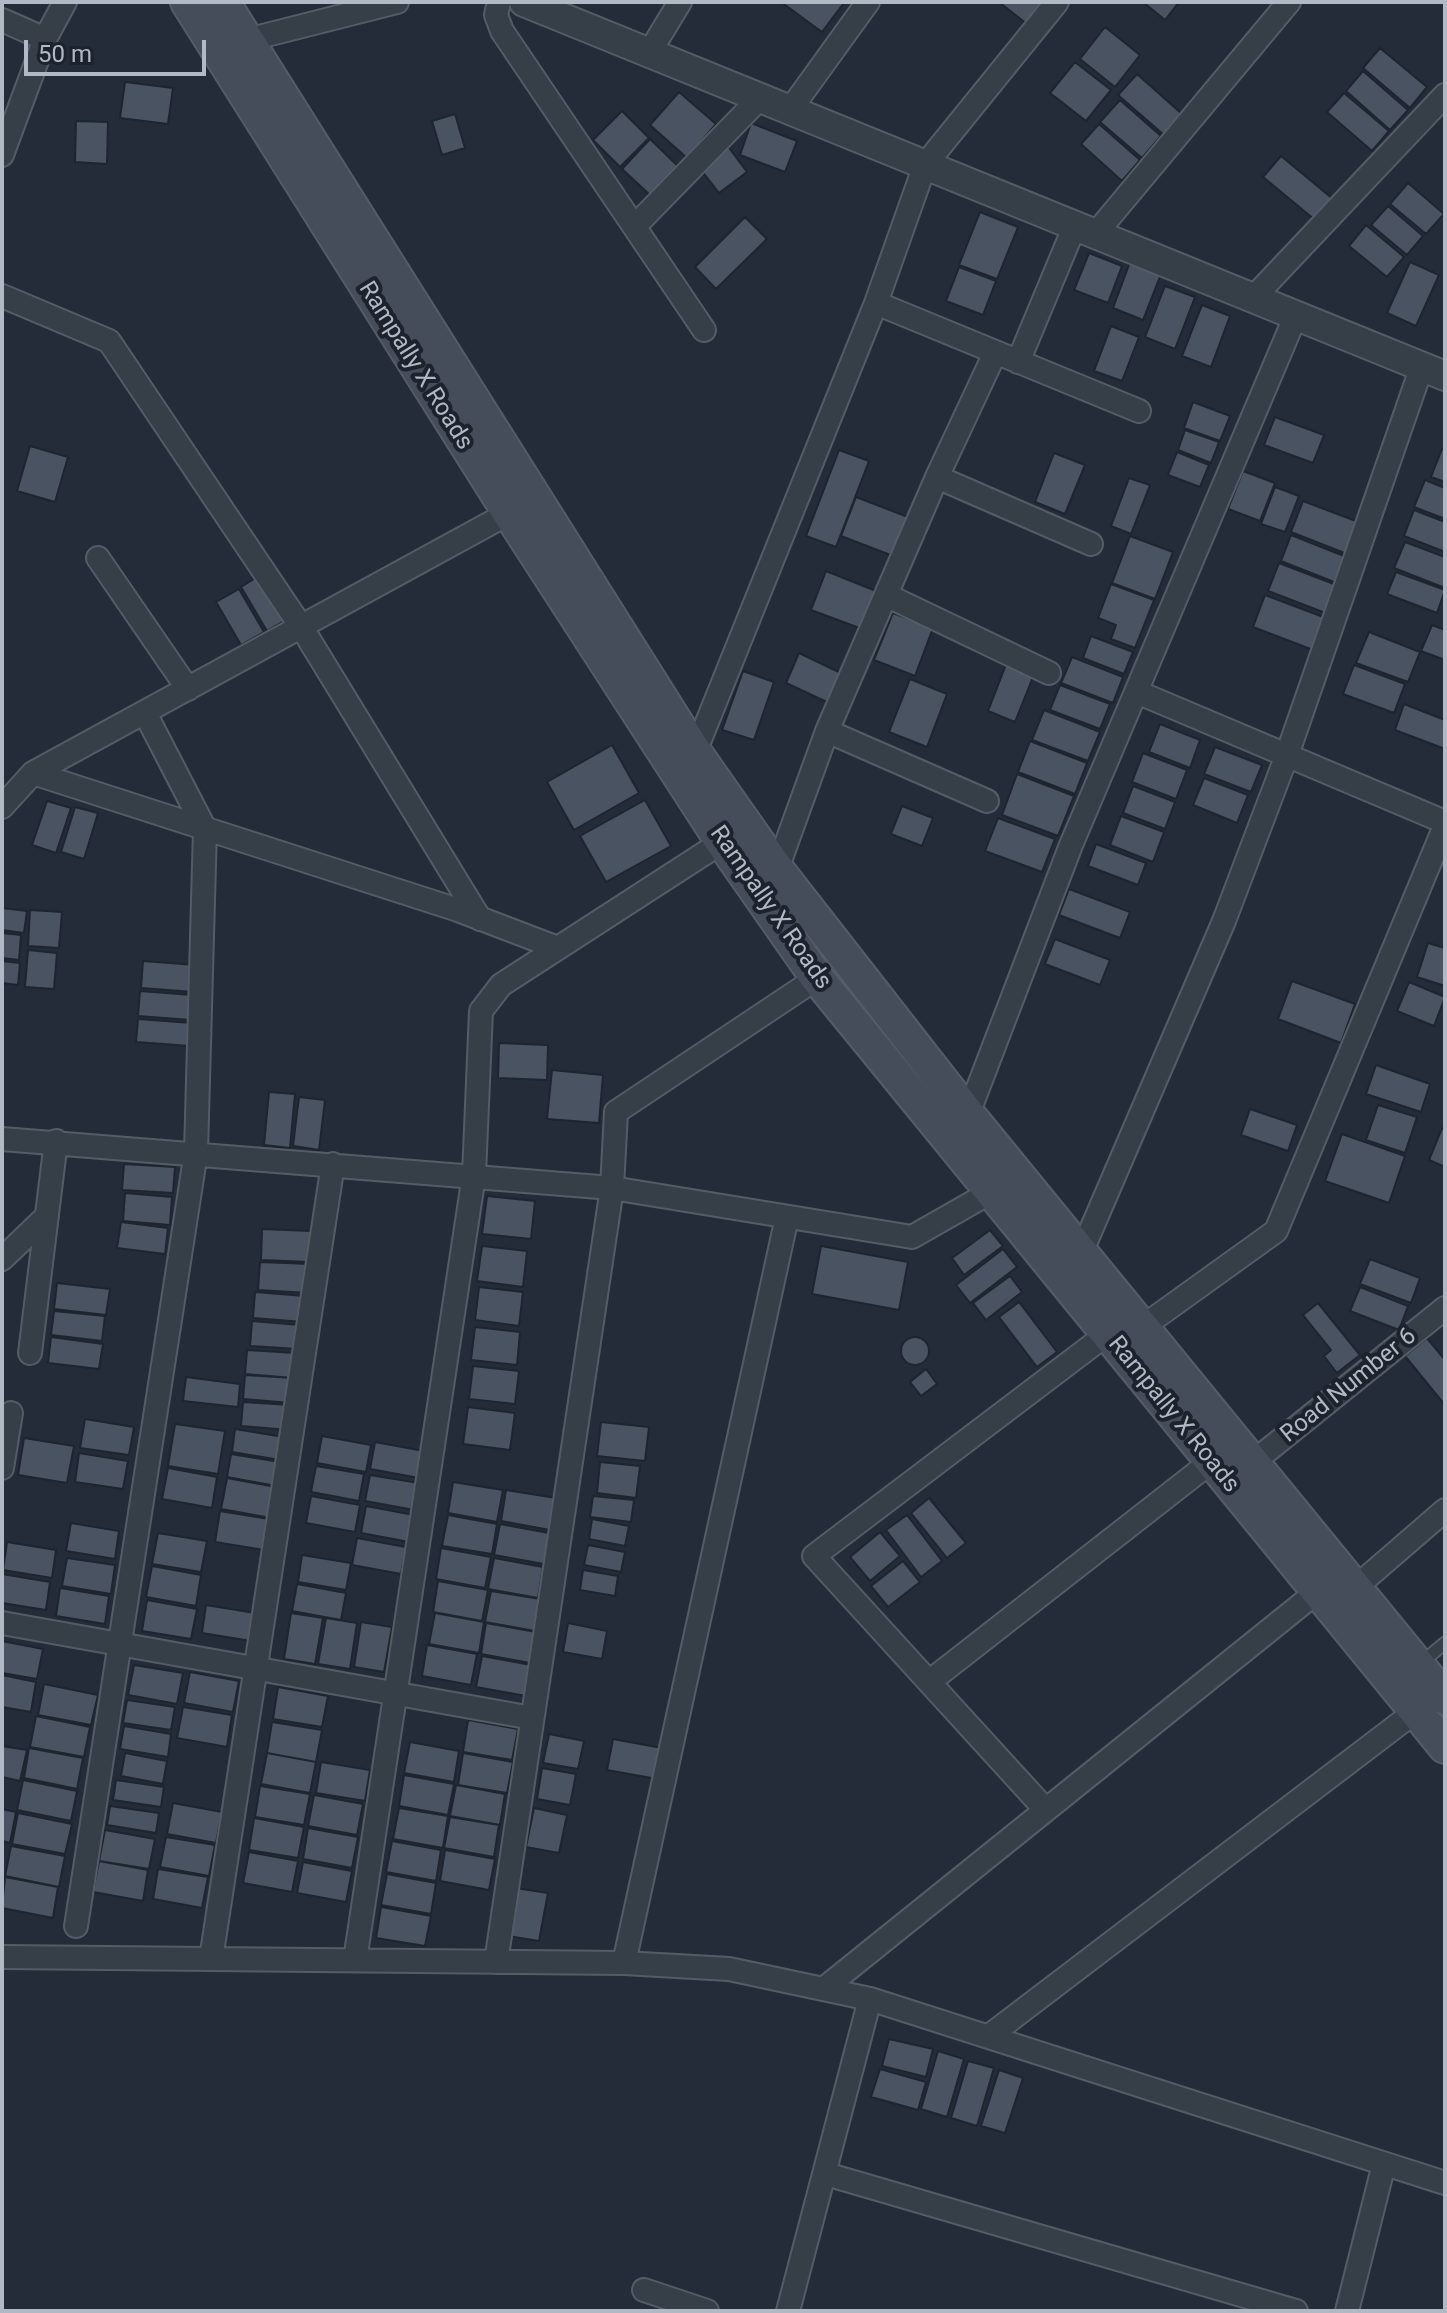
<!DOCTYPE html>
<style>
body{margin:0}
#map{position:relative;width:1447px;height:2313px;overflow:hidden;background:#232c38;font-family:Roboto,sans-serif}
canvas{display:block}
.frame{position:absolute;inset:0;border:4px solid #b1b9c5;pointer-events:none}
.scale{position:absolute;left:24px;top:40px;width:182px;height:36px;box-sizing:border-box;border:4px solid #b1b9c5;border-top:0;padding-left:10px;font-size:24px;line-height:28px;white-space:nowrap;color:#b1b9c5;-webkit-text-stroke:6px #1c232d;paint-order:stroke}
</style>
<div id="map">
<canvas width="1447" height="2313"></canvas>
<div class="frame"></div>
<div class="scale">50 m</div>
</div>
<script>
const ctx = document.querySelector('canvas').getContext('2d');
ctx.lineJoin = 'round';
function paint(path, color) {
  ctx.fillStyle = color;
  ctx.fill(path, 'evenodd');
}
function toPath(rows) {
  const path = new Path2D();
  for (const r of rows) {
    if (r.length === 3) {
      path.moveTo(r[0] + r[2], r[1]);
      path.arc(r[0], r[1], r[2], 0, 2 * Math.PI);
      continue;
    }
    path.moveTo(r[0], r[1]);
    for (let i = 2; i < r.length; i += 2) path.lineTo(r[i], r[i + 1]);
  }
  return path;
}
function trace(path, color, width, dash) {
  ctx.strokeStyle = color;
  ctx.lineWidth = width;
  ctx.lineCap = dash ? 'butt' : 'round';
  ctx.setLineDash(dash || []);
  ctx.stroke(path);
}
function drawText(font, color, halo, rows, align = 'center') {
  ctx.font = font + ' Roboto,sans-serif';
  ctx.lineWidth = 8;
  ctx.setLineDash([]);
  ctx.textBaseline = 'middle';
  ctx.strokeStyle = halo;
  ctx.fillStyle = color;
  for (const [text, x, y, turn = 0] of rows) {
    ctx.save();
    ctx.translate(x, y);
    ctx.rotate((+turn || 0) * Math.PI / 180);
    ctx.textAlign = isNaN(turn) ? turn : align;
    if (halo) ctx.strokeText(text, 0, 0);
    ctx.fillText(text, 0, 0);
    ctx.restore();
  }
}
const building = toPath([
 [781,2,840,2,843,4,822,32,781,2],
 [999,2,1045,2,1027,24,999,2],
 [1143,2,1179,2,1165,20,1143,2],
 [1105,27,1140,55,1115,87,1080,59,1105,27],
 [1380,48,1427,87,1410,108,1363,68,1380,48],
 [1075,62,1111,90,1086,121,1050,93,1075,62],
 [1363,71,1408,110,1390,130,1346,91,1363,71],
 [1137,74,1182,114,1164,135,1118,95,1137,74],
 [125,82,173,88,168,124,120,118,125,82],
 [679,92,716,124,687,158,650,125,679,92],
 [1344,93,1389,131,1372,151,1327,112,1344,93],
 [1120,100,1161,136,1142,158,1100,122,1120,100],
 [622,111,649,138,620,167,593,140,622,111],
 [455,114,465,148,442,155,432,121,455,114],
 [76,121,108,122,107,164,75,162,76,121],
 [751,123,797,141,785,172,740,155,751,123],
 [1099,124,1140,160,1122,181,1081,144,1099,124],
 [650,139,679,167,651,196,622,169,650,139],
 [727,145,747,172,719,193,698,166,727,145],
 [1281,156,1333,199,1315,220,1263,177,1281,156],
 [1408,183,1444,214,1426,234,1390,204,1408,183],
 [1388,206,1423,236,1407,255,1371,225,1388,206],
 [980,212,1018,227,997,279,959,265,980,212],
 [745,217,767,239,716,289,695,267,745,217],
 [1366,225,1404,257,1387,277,1349,246,1366,225],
 [1089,253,1122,266,1108,303,1074,290,1089,253],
 [1130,262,1161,274,1143,320,1113,308,1130,262],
 [1410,262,1439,275,1416,326,1387,313,1410,262],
 [959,267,996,281,983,315,946,301,959,267],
 [1165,286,1195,297,1175,349,1145,337,1165,286],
 [1202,305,1230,316,1211,367,1182,356,1202,305],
 [1111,326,1139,337,1122,381,1094,371,1111,326],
 [1193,402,1230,416,1220,441,1184,428,1193,402],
 [1275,417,1324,435,1313,463,1264,445,1275,417],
 [1185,430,1219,442,1211,463,1178,450,1185,430],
 [30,446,68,457,55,502,17,491,30,446],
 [1442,449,1445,450,1445,482,1431,477,1442,449],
 [839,450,869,461,836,547,806,536,839,450],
 [1177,452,1209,465,1200,487,1168,475,1177,452],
 [1054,453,1085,465,1065,514,1035,502,1054,453],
 [1243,471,1275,483,1260,521,1228,509,1243,471],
 [1129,478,1150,485,1131,534,1111,526,1129,478],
 [1425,480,1445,488,1445,519,1414,507,1425,480],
 [1275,487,1299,496,1285,532,1261,524,1275,487],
 [856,497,908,517,893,556,841,536,856,497],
 [1303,501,1364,524,1352,556,1291,532,1303,501],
 [1414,510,1445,522,1445,552,1404,536,1414,510],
 [1291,535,1349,558,1339,584,1281,561,1291,535],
 [1130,536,1173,552,1155,599,1112,583,1130,536],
 [1405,542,1445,557,1445,588,1394,568,1405,542],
 [1279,563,1339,586,1328,614,1268,591,1279,563],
 [826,571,876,591,862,629,811,610,826,571],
 [1396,572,1445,590,1437,613,1387,594,1396,572],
 [262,574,289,618,267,631,241,587,262,574],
 [1111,584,1154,600,1135,648,1111,639,1116,625,1098,618,1111,584],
 [239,589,264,632,241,645,216,602,239,589],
 [1265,595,1326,618,1313,650,1253,627,1265,595],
 [893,613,933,628,915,676,874,660,893,613],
 [1432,625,1445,630,1445,660,1421,651,1432,625],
 [1369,632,1420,652,1408,682,1356,663,1369,632],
 [1091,636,1133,652,1124,674,1083,658,1091,636],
 [799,653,843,674,829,703,786,683,799,653],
 [1072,657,1123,677,1113,703,1061,683,1072,657],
 [1007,662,1035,672,1015,722,988,711,1007,662],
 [1354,665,1405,684,1394,713,1343,694,1354,665],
 [743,671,774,682,754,740,722,730,743,671],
 [910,679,947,694,927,747,889,732,910,679],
 [1060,685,1110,704,1100,729,1050,710,1060,685],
 [1404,704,1445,720,1445,749,1395,730,1404,704],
 [1044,710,1100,732,1088,761,1032,740,1044,710],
 [1160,724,1200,740,1190,768,1149,752,1160,724],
 [1030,741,1087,763,1075,794,1018,772,1030,741],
 [612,745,639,793,574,830,547,782,612,745],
 [1215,747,1262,765,1251,792,1204,774,1215,747],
 [1143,753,1187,770,1176,799,1132,782,1143,753],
 [1017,774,1074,796,1058,836,1002,815,1017,774],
 [1204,778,1248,795,1237,823,1193,805,1204,778],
 [1133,786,1175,802,1165,829,1123,813,1133,786],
 [645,800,671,846,606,882,580,836,645,800],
 [47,801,71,808,56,853,32,845,47,801],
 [902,806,933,818,922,846,891,834,902,806],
 [75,807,98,813,84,859,61,852,75,807],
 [1121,816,1164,832,1153,862,1110,845,1121,816],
 [998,818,1055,839,1042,872,985,851,998,818],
 [1096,844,1146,863,1138,885,1088,866,1096,844],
 [1069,889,1130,912,1120,938,1059,915,1069,889],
 [2,908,27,911,24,933,2,930,2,908],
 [30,910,62,912,59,948,28,946,30,910],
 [2,933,21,935,19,960,2,958,2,933],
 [1055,939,1110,960,1100,985,1045,964,1055,939],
 [1428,943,1445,948,1445,986,1417,977,1428,943],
 [28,950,57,953,54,989,25,987,28,950],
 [2,961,20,963,18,985,2,983,2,961],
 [143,961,196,965,194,992,141,988,143,961],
 [1292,981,1355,1004,1341,1043,1278,1019,1292,981],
 [1409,982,1445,997,1434,1026,1397,1011,1409,982],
 [140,991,192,995,191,1020,138,1016,140,991],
 [138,1019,192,1023,190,1046,136,1042,138,1019],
 [499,1043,548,1045,547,1080,498,1078,499,1043],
 [1376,1065,1430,1084,1421,1112,1366,1094,1376,1065],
 [552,1070,603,1075,599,1123,547,1119,552,1070],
 [269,1092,295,1094,290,1148,264,1145,269,1092],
 [299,1097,325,1100,319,1150,293,1146,299,1097],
 [1378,1105,1417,1117,1405,1153,1366,1140,1378,1105],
 [1250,1109,1297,1125,1288,1151,1241,1135,1250,1109],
 [1442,1128,1445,1129,1445,1167,1429,1160,1442,1128],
 [1342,1134,1405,1156,1389,1203,1325,1181,1342,1134],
 [124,1164,175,1167,173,1193,122,1190,124,1164],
 [125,1193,172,1197,170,1225,123,1221,125,1193],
 [487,1196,535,1201,531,1239,482,1234,487,1196],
 [121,1222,168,1228,165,1254,117,1248,121,1222],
 [262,1229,311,1231,309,1262,261,1260,262,1229],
 [990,1230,1003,1246,964,1275,952,1258,990,1230],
 [482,1246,527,1251,523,1287,477,1281,482,1246],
 [821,1246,908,1262,899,1310,812,1294,821,1246],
 [1003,1249,1017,1267,970,1303,956,1285,1003,1249],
 [1370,1259,1420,1278,1411,1303,1360,1284,1370,1259],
 [260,1262,310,1264,308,1293,258,1290,260,1262],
 [1010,1276,1022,1292,986,1320,973,1303,1010,1276],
 [57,1283,110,1289,106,1315,54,1309,57,1283],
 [479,1287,523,1292,519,1326,475,1320,479,1287],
 [1360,1287,1408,1306,1399,1330,1350,1311,1360,1287],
 [255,1292,305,1296,303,1322,253,1318,255,1292],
 [1019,1302,1057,1352,1037,1367,999,1317,1019,1302],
 [1318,1303,1360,1355,1337,1373,1324,1356,1331,1350,1303,1315,1318,1303],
 [54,1311,105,1316,102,1341,51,1335,54,1311],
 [252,1321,300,1325,298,1349,250,1346,252,1321],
 [475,1327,520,1332,517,1365,471,1360,475,1327],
 [51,1337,103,1344,99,1369,48,1363,51,1337],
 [915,1351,14],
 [1427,1338,1445,1360,1444,1404,1405,1356,1427,1338],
 [247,1350,295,1353,293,1378,245,1374,247,1350],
 [473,1366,519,1371,515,1404,469,1399,473,1366],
 [926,1369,937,1384,921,1396,910,1382,926,1369],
 [245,1375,293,1378,291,1403,243,1399,245,1375],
 [186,1377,240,1384,238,1407,183,1401,186,1377],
 [243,1402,291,1405,289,1430,241,1426,243,1402],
 [468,1407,515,1413,510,1450,463,1444,468,1407],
 [85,1419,134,1427,129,1455,80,1448,85,1419],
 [601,1422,649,1427,645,1461,597,1456,601,1422],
 [175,1424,225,1431,218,1474,168,1466,175,1424],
 [235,1429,284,1437,280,1460,232,1452,235,1429],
 [322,1436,371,1445,366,1472,317,1463,322,1436],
 [24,1438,74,1446,67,1483,18,1475,24,1438],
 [375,1442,424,1451,419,1478,370,1469,375,1442],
 [79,1453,128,1461,123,1489,75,1482,79,1453],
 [231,1454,280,1462,276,1486,227,1477,231,1454],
 [600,1462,640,1466,636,1498,597,1493,600,1462],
 [316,1466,364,1474,359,1501,311,1492,316,1466],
 [168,1468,217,1477,212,1508,162,1499,168,1468],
 [370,1475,419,1483,414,1510,365,1501,370,1475],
 [227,1478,276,1487,271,1518,221,1509,227,1478],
 [453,1482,503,1490,497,1522,448,1513,453,1482],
 [506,1490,556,1498,550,1530,501,1521,506,1490],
 [311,1496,360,1505,355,1532,306,1523,311,1496],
 [593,1496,634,1500,631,1522,590,1517,593,1496],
 [929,1498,966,1543,947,1558,911,1513,929,1498],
 [366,1506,414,1515,409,1542,361,1533,366,1506],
 [220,1511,269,1519,264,1550,215,1542,220,1511],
 [448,1515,497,1524,492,1554,442,1546,448,1515],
 [907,1515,942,1561,921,1577,886,1530,907,1515],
 [592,1519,629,1526,625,1546,589,1539,592,1519],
 [71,1523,119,1531,115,1559,66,1551,71,1523],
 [500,1524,549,1533,544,1564,494,1555,500,1524],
 [880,1532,900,1556,870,1581,850,1557,880,1532],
 [158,1533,207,1541,201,1572,152,1564,158,1533],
 [357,1538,406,1547,401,1574,352,1565,357,1538],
 [7,1542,56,1550,52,1578,3,1570,7,1542],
 [588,1545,625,1552,621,1572,584,1565,588,1545],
 [441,1548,491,1557,485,1588,436,1579,441,1548],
 [302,1555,351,1563,346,1590,298,1582,302,1555],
 [67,1558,115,1565,111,1594,62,1586,67,1558],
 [494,1558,543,1567,538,1598,488,1589,494,1558],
 [903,1561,920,1582,888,1607,871,1586,903,1561],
 [152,1566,201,1575,196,1606,146,1597,152,1566],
 [583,1570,618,1576,615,1596,580,1590,583,1570],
 [2,1574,50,1582,46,1610,2,1603,2,1574],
 [438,1581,488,1590,482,1621,433,1612,438,1581],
 [297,1584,346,1593,341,1620,292,1611,297,1584],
 [60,1588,109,1596,105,1624,56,1616,60,1588],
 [491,1591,540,1599,535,1631,485,1622,491,1591],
 [147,1600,197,1609,191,1639,142,1631,147,1600],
 [206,1605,255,1613,251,1641,202,1633,206,1605],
 [291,1613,323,1618,315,1664,284,1659,291,1613],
 [435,1613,484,1622,479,1653,429,1644,435,1613],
 [326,1618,357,1623,350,1669,318,1664,326,1618],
 [361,1622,392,1627,384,1672,354,1667,361,1622],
 [486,1623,536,1632,530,1663,481,1654,486,1623],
 [568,1623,607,1631,602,1659,563,1652,568,1623],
 [2,1641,43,1649,37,1679,2,1673,2,1641],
 [427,1645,477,1654,471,1685,422,1676,427,1645],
 [482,1656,531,1665,526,1696,476,1687,482,1656],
 [134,1665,183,1673,177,1704,128,1695,134,1665],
 [190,1672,239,1681,233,1712,184,1703,190,1672],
 [2,1675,36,1682,31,1712,2,1707,2,1675],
 [44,1684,98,1695,91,1725,38,1715,44,1684],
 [278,1687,328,1696,322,1727,273,1719,278,1687],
 [127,1700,175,1707,171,1730,123,1723,127,1700],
 [183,1707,232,1715,227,1747,177,1738,183,1707],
 [36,1716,90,1727,84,1757,30,1747,36,1716],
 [468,1720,518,1729,512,1760,463,1752,468,1720],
 [272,1722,322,1730,316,1762,267,1753,272,1722],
 [124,1726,171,1734,168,1757,120,1749,124,1726],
 [549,1734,584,1741,578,1769,543,1763,549,1734],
 [613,1739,662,1748,657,1779,607,1770,613,1739],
 [410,1742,459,1751,454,1782,404,1773,410,1742],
 [2,1746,27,1750,20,1781,2,1777,2,1746],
 [29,1748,83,1758,77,1789,24,1778,29,1748],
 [125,1753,167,1761,163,1784,121,1776,125,1753],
 [267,1753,316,1762,310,1793,261,1784,267,1753],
 [463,1753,513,1762,507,1793,458,1785,463,1753],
 [321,1762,370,1770,365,1801,316,1793,321,1762],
 [542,1768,576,1774,570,1805,537,1799,542,1768],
 [404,1775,454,1784,448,1815,399,1806,404,1775],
 [23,1780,77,1791,71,1821,17,1810,23,1780],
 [116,1780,164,1787,161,1807,113,1800,116,1780],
 [456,1785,505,1794,500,1825,450,1816,456,1785],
 [260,1786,310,1794,304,1825,255,1817,260,1786],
 [314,1795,363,1804,357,1835,308,1826,314,1795],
 [173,1803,222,1812,216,1843,167,1834,173,1803],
 [110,1806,159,1813,156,1833,107,1825,110,1806],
 [399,1808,448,1816,443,1848,393,1839,399,1808],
 [534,1808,567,1815,559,1853,526,1847,534,1808],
 [2,1809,16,1812,10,1843,2,1841,2,1809],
 [18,1813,72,1824,65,1854,12,1844,18,1813],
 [450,1817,499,1825,494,1857,444,1848,450,1817],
 [254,1818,304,1827,298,1858,249,1850,254,1818],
 [308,1828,358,1837,352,1868,303,1859,308,1828],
 [105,1830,155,1839,149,1869,99,1861,105,1830],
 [166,1837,215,1845,209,1876,160,1867,166,1837],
 [392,1841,441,1850,436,1881,386,1872,392,1841],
 [11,1846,65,1856,59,1887,5,1876,11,1846],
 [445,1850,495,1859,489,1890,440,1881,445,1850],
 [249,1852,298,1861,292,1892,243,1883,249,1852],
 [99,1861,148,1870,143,1901,93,1892,99,1861],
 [303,1862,352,1871,346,1902,297,1893,303,1862],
 [158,1869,208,1877,202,1908,153,1899,158,1869],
 [387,1874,436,1883,431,1914,381,1905,387,1874],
 [5,1877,58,1887,53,1918,2,1908,5,1877],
 [516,1888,548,1893,539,1941,508,1936,516,1888],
 [381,1907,431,1916,425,1946,376,1938,381,1907],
 [889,2039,933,2049,926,2077,882,2066,889,2039],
 [938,2051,964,2059,947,2117,921,2109,938,2051],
 [968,2061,994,2068,977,2126,951,2118,968,2061],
 [880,2069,926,2082,918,2110,871,2097,880,2069],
 [999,2070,1023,2078,1005,2133,981,2126,999,2070]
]);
paint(building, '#495362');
trace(building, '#1e252f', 2);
const service = toPath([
 [1421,1663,1445,1643]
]);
const minor = toPath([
 [499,2,496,15,502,31,704,330],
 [2,20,45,39],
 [247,40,397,2],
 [649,53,680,2],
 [790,110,868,2],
 [2,155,45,39,65,2],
 [636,225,759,99],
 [1097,232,1289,2],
 [2,296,109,341,302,628,480,919],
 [1255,296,1445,95],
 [876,303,1139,411],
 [1018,362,1076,223],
 [937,477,1091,544],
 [98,558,188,689],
 [886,595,1049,673],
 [1137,692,1445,822],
 [827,731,987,801],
 [695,752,876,303,925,165,1057,2],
 [33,773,458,910,555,947],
 [2,807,33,773,509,513],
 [777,869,827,731,937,477,995,353],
 [968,1114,1071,845,1296,315],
 [2,1139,612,1188,912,1237,991,1192],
 [1081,1253,1224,921,1287,755,1422,366],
 [2,1259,47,1216],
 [1141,1328,1276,1231,1445,826],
 [30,1353,56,1141],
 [1252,1463,1445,1308],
 [2,1468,11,1413],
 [1356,1587,1445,1510],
 [2,1623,532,1718],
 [929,1682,1212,1461],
 [1044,1808,814,1556,1107,1334],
 [76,1926,196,1152,205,829,145,713],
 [2,1957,624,1963,729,1969,870,1999,788,2311],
 [211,1959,333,1164],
 [355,1960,474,1175,481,1011,501,985,722,842],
 [496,1962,612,1188,616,1112,817,978],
 [624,1963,787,1217],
 [826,1987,1318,1591],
 [870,1999,1445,2183],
 [989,2036,1416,1711],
 [826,2174,1296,2311],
 [644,2290,707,2311],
 [1347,2311,1384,2164]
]);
const tertiary = toPath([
 [524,2,1445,376]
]);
const secondary = toPath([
 [187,2,509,513,722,842,817,978,1445,1747],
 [223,2,695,752,777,869,968,1114,1445,1698]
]);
trace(service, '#545c66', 15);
trace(minor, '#545c66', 26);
trace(tertiary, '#545c66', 32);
trace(secondary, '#545c66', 36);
trace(service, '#363e48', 11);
trace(minor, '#363e48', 22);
trace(tertiary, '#363e48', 28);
trace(secondary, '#454d5b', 32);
drawText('24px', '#b1b9c5', '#1c232d', [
 ["Rampally X Roads",415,366,58],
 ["Rampally X Roads",770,908,55],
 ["Road Number 6",1349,1386,-39],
 ["Rampally X Roads",1173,1415,51]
]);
</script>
